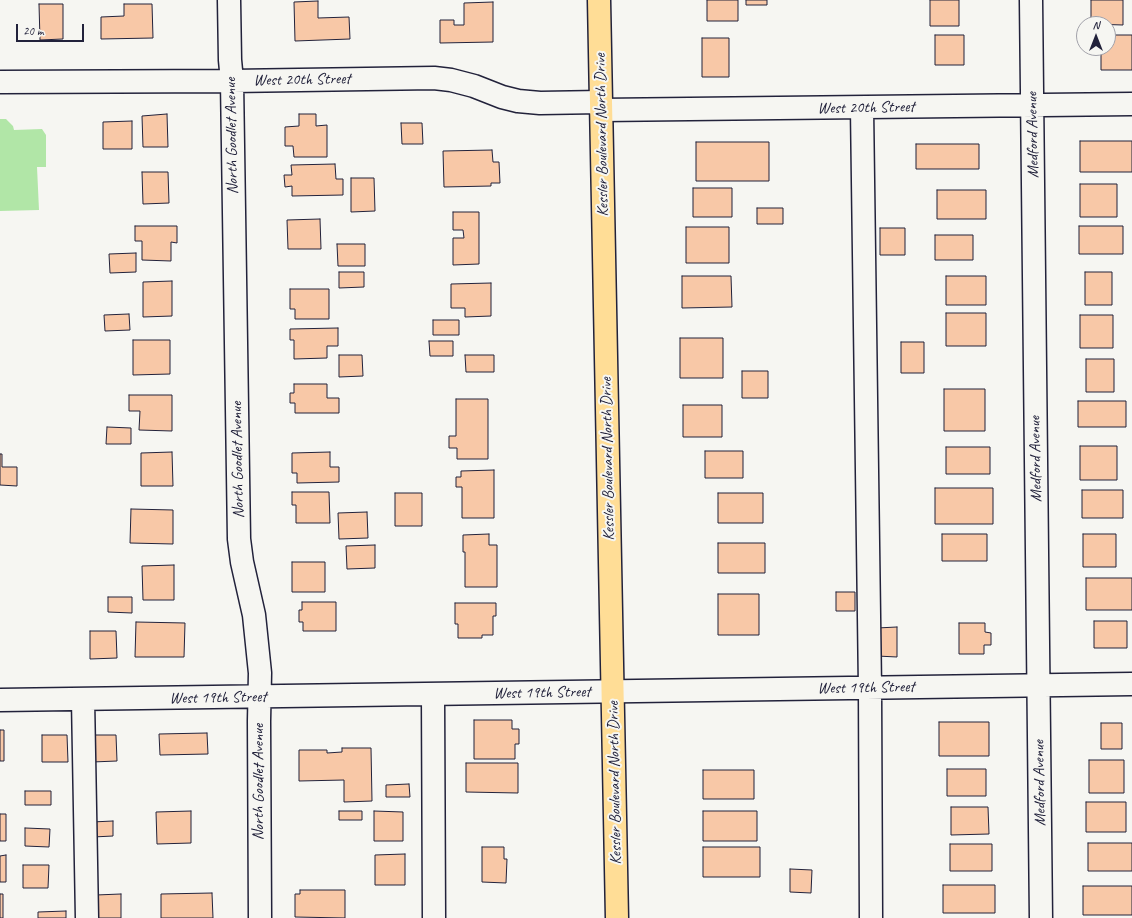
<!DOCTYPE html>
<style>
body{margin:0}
#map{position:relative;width:1132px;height:918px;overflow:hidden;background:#f6f6f2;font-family:Caveat,sans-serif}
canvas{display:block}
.north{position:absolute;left:1076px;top:16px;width:40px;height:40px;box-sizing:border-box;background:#f6f6f2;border:1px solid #a1a1a9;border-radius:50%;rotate:0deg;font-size:11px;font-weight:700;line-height:16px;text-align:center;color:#22223b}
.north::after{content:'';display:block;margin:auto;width:14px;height:18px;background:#22223b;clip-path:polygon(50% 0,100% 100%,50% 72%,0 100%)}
.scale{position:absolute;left:16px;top:24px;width:68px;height:18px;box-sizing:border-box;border:2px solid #22223b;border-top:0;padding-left:5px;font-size:12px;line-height:14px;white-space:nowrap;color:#22223b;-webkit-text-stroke:3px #f6f6f2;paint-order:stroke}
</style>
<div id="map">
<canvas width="1132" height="918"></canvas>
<div class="north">N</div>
<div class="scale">20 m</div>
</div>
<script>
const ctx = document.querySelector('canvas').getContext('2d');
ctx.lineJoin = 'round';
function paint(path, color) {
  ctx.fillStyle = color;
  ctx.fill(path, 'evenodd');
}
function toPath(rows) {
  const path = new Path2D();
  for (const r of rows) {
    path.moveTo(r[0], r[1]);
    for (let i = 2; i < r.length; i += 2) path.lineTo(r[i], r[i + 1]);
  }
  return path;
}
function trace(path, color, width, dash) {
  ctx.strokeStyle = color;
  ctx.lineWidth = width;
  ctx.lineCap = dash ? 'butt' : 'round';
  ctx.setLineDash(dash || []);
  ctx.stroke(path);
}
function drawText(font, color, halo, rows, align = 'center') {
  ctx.font = font + ' Caveat,sans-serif';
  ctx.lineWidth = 4;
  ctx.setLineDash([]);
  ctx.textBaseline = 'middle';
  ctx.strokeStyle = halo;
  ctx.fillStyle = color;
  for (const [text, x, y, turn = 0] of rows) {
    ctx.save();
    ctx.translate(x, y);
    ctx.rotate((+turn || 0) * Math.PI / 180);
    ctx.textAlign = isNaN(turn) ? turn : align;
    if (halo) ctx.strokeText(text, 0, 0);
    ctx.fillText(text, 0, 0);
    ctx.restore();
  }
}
paint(toPath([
 [0,119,6,119,13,126,14,130,42,129,46,135,46,167,37,167,39,210,0,211]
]), '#b1e6a7');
const building = toPath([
 [707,0,738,0,738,21,707,21,707,0],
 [746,0,767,0,767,5,746,5,746,0],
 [930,0,959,0,959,26,930,26,930,0],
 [1091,0,1123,0,1123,25,1091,24,1091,0],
 [318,1,318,18,349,17,350,39,295,41,294,2,318,1],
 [493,2,493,42,440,43,440,20,454,20,454,25,464,25,464,3,493,2],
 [39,4,63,4,63,39,40,40,39,4],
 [124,4,152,4,153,38,101,39,101,17,124,16,124,4],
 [935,35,964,35,964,65,935,65,935,35],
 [1108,35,1132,35,1132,70,1101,70,1101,48,1108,48,1108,35],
 [702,38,729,38,729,77,702,77,702,38],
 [167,114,168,147,143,147,142,116,167,114],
 [299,114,316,114,316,126,327,125,327,157,294,157,293,146,285,146,285,127,299,126,299,114],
 [132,121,132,149,103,149,103,122,132,121],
 [401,123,422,123,423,144,402,144,401,123],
 [1080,141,1132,141,1132,172,1080,172,1080,141],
 [696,142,769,142,769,181,696,181,696,142],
 [916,144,979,144,979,169,916,169,916,144],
 [492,150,493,162,499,162,500,183,491,183,491,186,444,187,443,151,492,150],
 [335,164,336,179,343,179,343,195,292,196,292,186,285,187,284,175,292,175,291,165,335,164],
 [142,172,168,172,169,203,143,204,142,172],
 [351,178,374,178,375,211,351,212,351,178],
 [1080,184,1117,184,1117,217,1080,217,1080,184],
 [693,188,732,188,732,217,693,217,693,188],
 [937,190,986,190,986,219,937,219,937,190],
 [757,208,783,208,783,224,757,224,757,208],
 [453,212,479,212,479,264,453,265,453,238,464,238,463,230,453,230,453,212],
 [320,219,321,249,288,249,287,220,320,219],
 [135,226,177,226,177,243,171,242,171,261,142,260,142,241,135,241,135,226],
 [1079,226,1123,226,1123,254,1079,254,1079,226],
 [686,227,729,227,729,263,686,263,686,227],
 [880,228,905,228,905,255,880,255,880,228],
 [935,235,973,235,973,260,935,260,935,235],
 [337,244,365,244,365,266,338,266,337,244],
 [136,253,136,272,110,273,109,254,136,253],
 [339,272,364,272,364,287,339,288,339,272],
 [1085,272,1112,272,1112,305,1085,305,1085,272],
 [682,276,731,276,732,307,682,308,682,276],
 [946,276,986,276,986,305,946,305,946,276],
 [172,281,172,316,143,317,143,282,172,281],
 [491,283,491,316,465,317,465,308,451,308,451,284,491,283],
 [290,289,329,289,329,319,295,319,295,309,290,309,290,289],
 [946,313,986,313,986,346,946,346,946,313],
 [129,314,130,330,105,331,104,315,129,314],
 [1080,315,1113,315,1113,348,1080,348,1080,315],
 [433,320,459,320,459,335,433,335,433,320],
 [338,328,338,346,327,346,327,358,294,359,294,340,290,340,290,329,338,328],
 [680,338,723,338,723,378,680,378,680,338],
 [133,340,170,340,170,374,133,375,133,340],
 [429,341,453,341,453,356,430,356,429,341],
 [901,342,924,342,924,373,901,373,901,342],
 [339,355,362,355,363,376,339,377,339,355],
 [465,355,494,355,494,372,466,372,465,355],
 [1086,359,1114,359,1114,392,1086,392,1086,359],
 [742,371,768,371,768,398,742,398,742,371],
 [294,384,327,384,327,398,339,398,339,413,295,413,295,403,290,403,290,393,294,393,294,384],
 [944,389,985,389,985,431,944,431,944,389],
 [129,395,172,395,172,431,139,430,140,411,129,411,129,395],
 [456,399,488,399,488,459,457,459,457,448,449,448,449,436,456,436,456,399],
 [1078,401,1126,401,1126,427,1078,427,1078,401],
 [683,405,722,405,722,437,683,437,683,405],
 [107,427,131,428,131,444,106,444,107,427],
 [1080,446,1117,446,1117,480,1080,480,1080,446],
 [946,447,990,447,990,474,946,474,946,447],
 [705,451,743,451,743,478,705,478,705,451],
 [172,452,173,486,141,486,141,453,172,452],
 [330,452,330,467,339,467,339,482,297,483,297,473,292,473,292,453,330,452],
 [0,454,2,454,2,467,17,467,17,486,0,485,0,454],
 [494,470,494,518,462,518,462,487,456,487,456,477,461,477,461,471,494,470],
 [935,488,993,488,993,524,935,524,935,488],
 [1082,490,1123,490,1123,518,1082,518,1082,490],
 [292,492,329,492,330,523,296,523,296,505,292,505,292,492],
 [395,493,422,493,422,526,395,526,395,493],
 [718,493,763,493,763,523,718,523,718,493],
 [131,509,173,510,173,544,130,543,131,509],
 [367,512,368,538,339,539,338,513,367,512],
 [489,534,489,545,497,545,497,587,465,587,465,552,463,552,463,535,489,534],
 [942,534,987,534,987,561,942,561,942,534],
 [1083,534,1116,534,1116,567,1083,567,1083,534],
 [718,543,765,543,765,573,718,573,718,543],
 [375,545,375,568,347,569,346,546,375,545],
 [292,562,325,562,325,592,292,592,292,562],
 [174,565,174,600,143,600,142,566,174,565],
 [1086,578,1132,578,1132,610,1086,610,1086,578],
 [836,592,855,592,855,611,836,611,836,592],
 [718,594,759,594,759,635,718,635,718,594],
 [108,597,132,597,132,613,108,612,108,597],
 [302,602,336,602,336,631,303,631,303,622,299,622,299,610,302,610,302,602],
 [455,603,496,603,496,616,493,616,493,635,482,635,482,638,458,638,458,624,455,624,455,603],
 [1094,621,1127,621,1127,648,1094,648,1094,621],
 [136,622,185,623,184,657,135,657,136,622],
 [959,623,985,623,985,632,991,633,991,645,984,645,984,654,959,654,959,623],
 [897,627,897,657,877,656,877,628,897,627],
 [90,631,116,631,117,658,90,659,90,631],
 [474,720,512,720,512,729,519,729,519,744,515,744,515,759,474,759,474,720],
 [939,722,989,722,989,756,939,756,939,722],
 [1101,723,1122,723,1122,749,1101,749,1101,723],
 [0,730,4,730,4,761,0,761,0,730],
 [207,733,208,754,160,755,159,734,207,733],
 [42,735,67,735,68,762,42,762,42,735],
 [91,735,116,735,117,761,92,762,91,735],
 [342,748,371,748,372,801,344,802,344,780,299,781,299,750,327,750,327,753,342,752,342,748],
 [1089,760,1124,760,1124,793,1089,793,1089,760],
 [466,763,518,763,518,793,466,792,466,763],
 [947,769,986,769,986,796,947,796,947,769],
 [703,770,754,770,754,799,703,799,703,770],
 [409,784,410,797,386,797,386,785,409,784],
 [25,791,51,791,51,805,25,805,25,791],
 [1086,802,1126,802,1126,832,1086,832,1086,802],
 [951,807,988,807,989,834,951,835,951,807],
 [191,811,191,843,157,844,156,812,191,811],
 [339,811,362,811,362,820,339,820,339,811],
 [374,811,403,812,403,841,374,841,374,811],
 [703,811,757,811,757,841,703,841,703,811],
 [0,814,6,814,6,841,0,841,0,814],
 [113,821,113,836,93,837,92,822,113,821],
 [25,828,50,829,49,847,25,846,25,828],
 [1088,843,1132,843,1132,871,1088,871,1088,843],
 [950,844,992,844,992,871,950,871,950,844],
 [482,847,504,847,504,859,507,859,506,883,482,882,482,847],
 [703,847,760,847,760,877,703,877,703,847],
 [405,854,405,885,375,885,375,855,405,854],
 [6,855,6,882,0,882,0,856,6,855],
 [23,865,49,865,48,888,23,888,23,865],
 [790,869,812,870,811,893,790,892,790,869],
 [943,885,995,885,995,913,943,913,943,885],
 [1083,886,1132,886,1132,915,1083,915,1083,886],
 [300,890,345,890,345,918,295,917,295,894,300,894,300,890],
 [212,893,213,918,161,918,161,894,212,893],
 [0,894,3,894,3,918,0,918,0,894],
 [121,894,121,918,96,918,96,895,121,894],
 [66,911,66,918,38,918,38,912,66,911]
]);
paint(building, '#f8c8a7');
trace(building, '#22223b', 1);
const minor = toPath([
 [229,0,230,60,232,81,239,539,242,562,254,615,260,673,259,721,260,918],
 [1031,0,1041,918],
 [0,82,232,81,434,78,451,80,474,86,502,97,518,101,540,103,601,102],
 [862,108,870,688,871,918],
 [601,110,1132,104],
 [433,695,434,918],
 [83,699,87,918],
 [0,700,1132,684]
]);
const major = toPath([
 [599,0,617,918]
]);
trace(minor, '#22223b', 25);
trace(major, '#22223b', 25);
trace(minor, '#f6f6f2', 22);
trace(major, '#ffdd96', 22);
drawText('16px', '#22223b', '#f6f6f2', [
 ["West 20th Street",302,80,-1],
 ["West 20th Street",866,108,-1],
 ["Kessler Boulevard North Drive",602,135,-91],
 ["Medford Avenue",1033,135,-91],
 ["North Goodlet Avenue",232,136,-91],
 ["Kessler Boulevard North Drive",608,459,-91],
 ["Medford Avenue",1036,459,-91],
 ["North Goodlet Avenue",238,460,-91],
 ["West 19th Street",866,688,-1],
 ["West 19th Street",542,693,-1],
 ["West 19th Street",218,698,-1],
 ["North Goodlet Avenue",259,782,-90],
 ["Kessler Boulevard North Drive",615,783,-91],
 ["Medford Avenue",1040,783,-91]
]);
</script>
